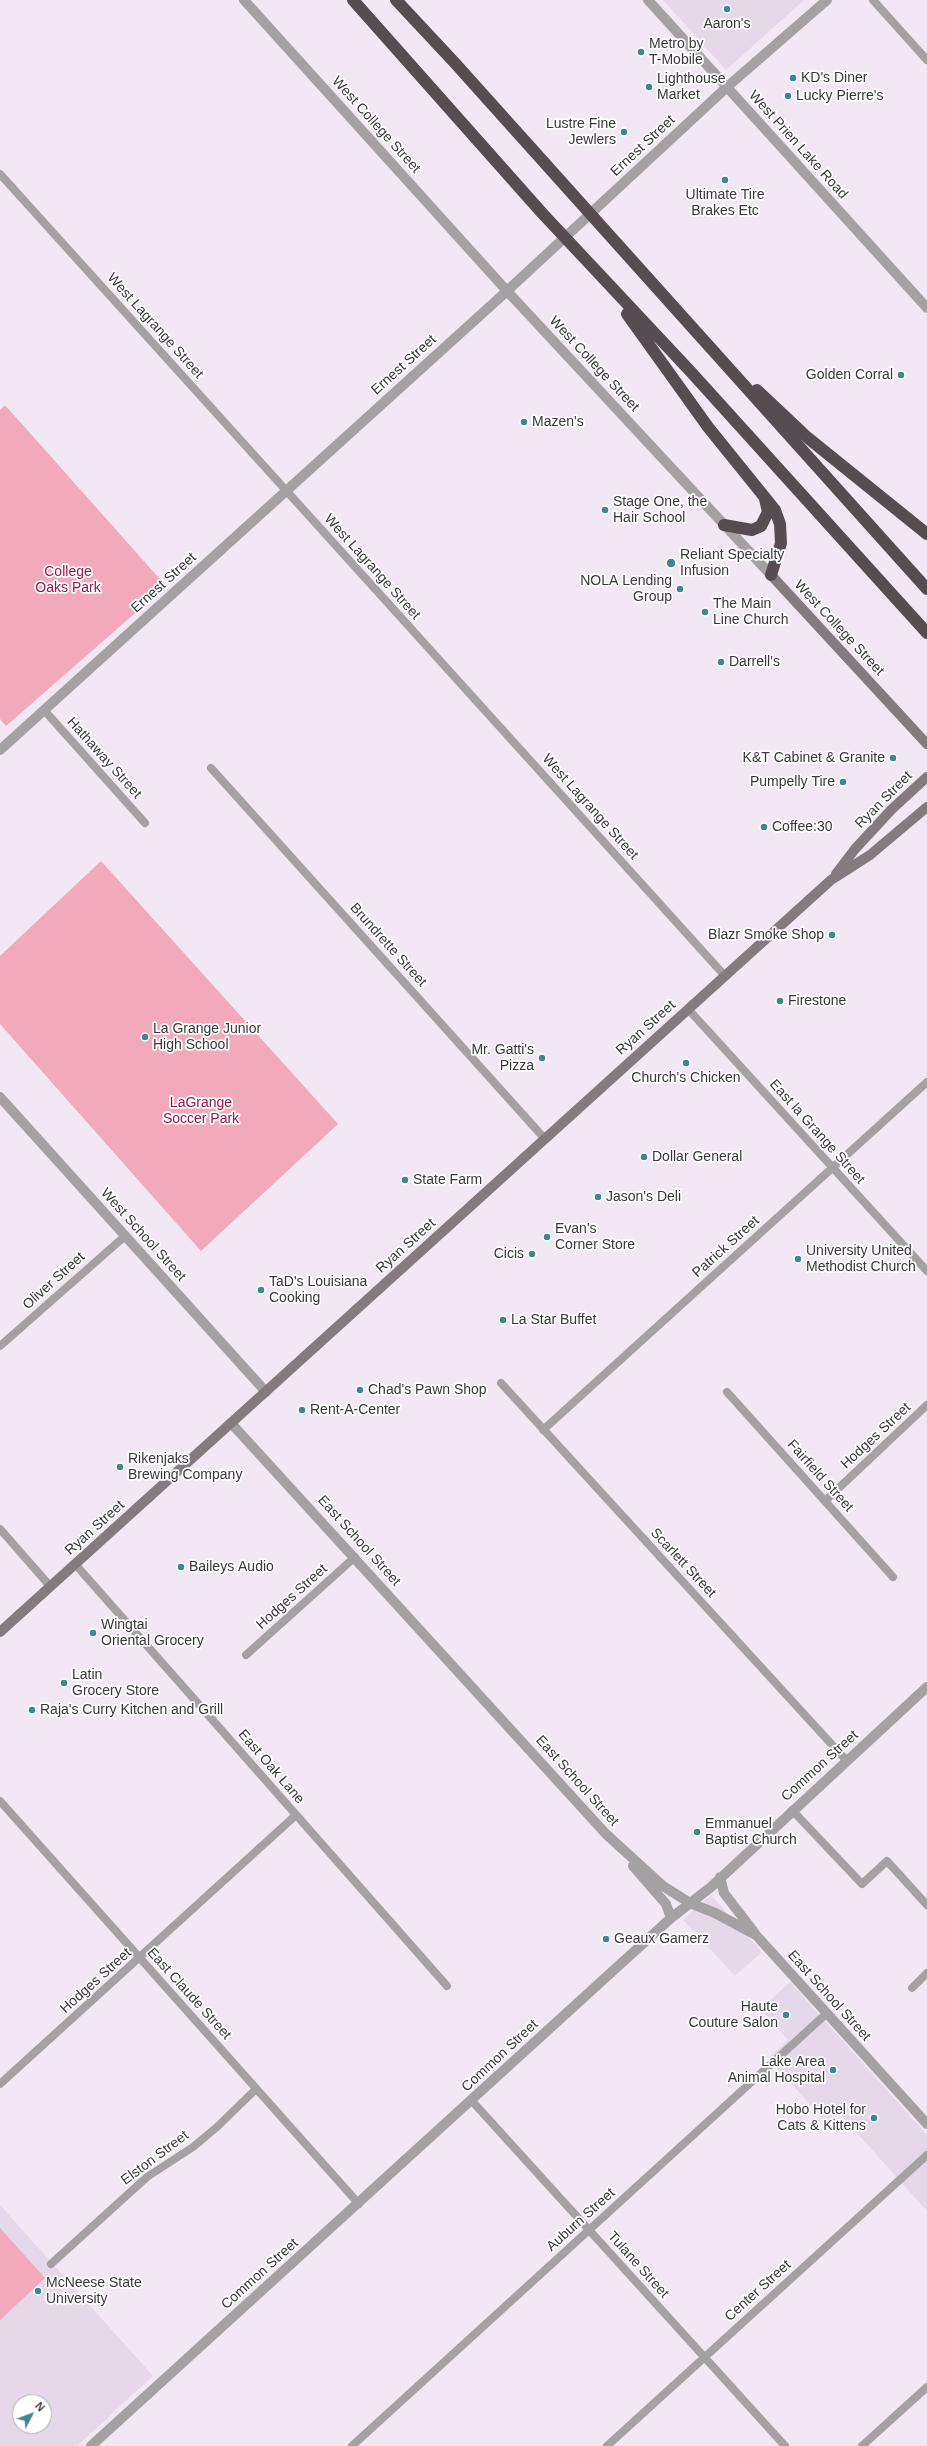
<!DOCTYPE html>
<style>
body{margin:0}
#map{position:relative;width:927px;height:2446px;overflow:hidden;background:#f1e8f3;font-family:Helvetica,sans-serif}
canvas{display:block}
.north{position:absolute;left:12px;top:2394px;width:40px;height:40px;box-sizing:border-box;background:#fff;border:1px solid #b0afb1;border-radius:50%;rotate:48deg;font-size:11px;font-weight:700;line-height:16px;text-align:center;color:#3a373b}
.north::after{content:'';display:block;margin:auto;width:14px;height:18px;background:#3f868f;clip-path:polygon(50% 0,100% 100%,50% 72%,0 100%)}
</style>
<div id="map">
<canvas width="927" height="2446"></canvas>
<div class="north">N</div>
</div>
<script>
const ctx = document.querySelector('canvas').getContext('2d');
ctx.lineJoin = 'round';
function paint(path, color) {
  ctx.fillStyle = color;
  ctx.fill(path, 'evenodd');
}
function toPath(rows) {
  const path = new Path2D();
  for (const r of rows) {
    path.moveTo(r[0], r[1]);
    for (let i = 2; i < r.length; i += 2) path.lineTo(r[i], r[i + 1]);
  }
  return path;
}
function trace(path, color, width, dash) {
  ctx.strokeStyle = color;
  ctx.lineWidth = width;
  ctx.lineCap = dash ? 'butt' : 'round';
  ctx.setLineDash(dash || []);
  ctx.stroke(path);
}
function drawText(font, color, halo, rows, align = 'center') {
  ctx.font = font + ' Helvetica,sans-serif';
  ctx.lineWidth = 3.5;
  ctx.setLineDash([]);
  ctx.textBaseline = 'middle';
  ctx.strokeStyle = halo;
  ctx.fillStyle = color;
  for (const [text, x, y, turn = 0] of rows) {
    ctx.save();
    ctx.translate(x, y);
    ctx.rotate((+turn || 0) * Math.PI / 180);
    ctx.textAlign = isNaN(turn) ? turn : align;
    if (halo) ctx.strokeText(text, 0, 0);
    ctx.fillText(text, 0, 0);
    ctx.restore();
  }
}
paint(toPath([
 [663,0,804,0,726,70],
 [711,1895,762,1952,735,1976,683,1920],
 [790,1982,927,2135,927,2211,840,2114,828,2124,768,2058,788,2040,761,2009],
 [0,2205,153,2376,77,2446,0,2446],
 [20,2402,44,2402,44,2426,20,2426]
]), '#e5d8e9');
paint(toPath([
 [5,405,166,586,6,726,0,719,0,410],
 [101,861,338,1124,201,1251,0,1024,0,956],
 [0,2228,45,2278,0,2320]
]), '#f1a9bb');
trace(toPath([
 [873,0,927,60],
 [0,174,725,976],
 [44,710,145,823],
 [211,768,545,1139],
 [688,1009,927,1271],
 [0,1346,125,1236],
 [501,1383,846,1760],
 [727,1392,893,1577],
 [543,1430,927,1082],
 [825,1501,927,1405],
 [0,1529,50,1586],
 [75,1564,447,1986],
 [246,1655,355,1557],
 [0,1801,359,2204],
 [792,1810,862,1884,887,1861,927,1905],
 [912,1988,927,1973],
 [0,2084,296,1815],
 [472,2101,785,2446],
 [51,2264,147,2177,193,2147,217,2127,256,2089],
 [352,2446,826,2014],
 [607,2446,927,2155],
 [862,2446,927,2387]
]), '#a5a0a3', 8);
trace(toPath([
 [244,0,507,291,771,575],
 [648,0,927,308],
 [0,750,507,291,727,87,827,0],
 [0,1097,266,1392],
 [231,1423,606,1834,663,1886,690,1903,715,1913,756,1935,927,2124],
 [633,1866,666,1904,671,1918],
 [720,1877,724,1893,754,1932],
 [91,2446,671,1918,711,1887,927,1687]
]), '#a5a0a3', 10);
trace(toPath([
 [771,575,927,744],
 [836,874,855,849,892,809,927,777],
 [0,1632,831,880,870,855,927,807]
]), '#837b80', 10);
trace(toPath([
 [353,0,542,213,691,372,927,633],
 [396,0,454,62,927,589],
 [627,314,708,427,775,510,780,524,781,543,771,575],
 [757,390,808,438,927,534],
 [724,525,752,530,761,526,768,512,765,499]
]), '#564c52', 12);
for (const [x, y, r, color] of [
 [727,9,4,"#3f868f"],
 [641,52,4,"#3f868f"],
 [793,78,4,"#3f868f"],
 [649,87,4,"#3f868f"],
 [788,96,4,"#3f868f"],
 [624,132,4,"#3f868f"],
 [725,180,4,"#3f868f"],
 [901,375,4,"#3f868f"],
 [524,422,4,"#3f868f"],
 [605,510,4,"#3f868f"],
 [671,563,5,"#3f868f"],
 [680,589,4,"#3f868f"],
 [705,612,4,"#3f868f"],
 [721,662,4,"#3f868f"],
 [893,758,4,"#3f868f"],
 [843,782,4,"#3f868f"],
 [764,827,4,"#3f868f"],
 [832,935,4,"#3f868f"],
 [780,1001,4,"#3f868f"],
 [145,1037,4,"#3f868f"],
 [542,1058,4,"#3f868f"],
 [686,1063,4,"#3f868f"],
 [644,1157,4,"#3f868f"],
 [405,1180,4,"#3f868f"],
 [598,1197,4,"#3f868f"],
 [547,1237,4,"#3f868f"],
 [532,1254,4,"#3f868f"],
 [798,1259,4,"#3f868f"],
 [261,1290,4,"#3f868f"],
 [503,1320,4,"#3f868f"],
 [360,1390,4,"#3f868f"],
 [302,1410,4,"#3f868f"],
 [120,1467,4,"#3f868f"],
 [181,1567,4,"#3f868f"],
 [93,1633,4,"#3f868f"],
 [64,1683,4,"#3f868f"],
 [32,1710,4,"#3f868f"],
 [697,1832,4,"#3f868f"],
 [606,1939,4,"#3f868f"],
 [786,2015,4,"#3f868f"],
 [833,2070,4,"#3f868f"],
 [874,2118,4,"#3f868f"],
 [38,2291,4,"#3f868f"]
]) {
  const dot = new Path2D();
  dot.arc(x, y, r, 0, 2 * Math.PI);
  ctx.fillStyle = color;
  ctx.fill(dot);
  trace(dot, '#fff', 1.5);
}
drawText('14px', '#3a373b', '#fff', [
 ["Aaron's",727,24,"center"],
 ["Metro by",649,44],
 ["T-Mobile",649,60],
 ["KD's Diner",801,78],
 ["Lighthouse",657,79],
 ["Market",657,95],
 ["Lucky Pierre's",796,96],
 ["Lustre Fine",616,124,"right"],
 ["Jewlers",616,140,"right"],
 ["Ultimate Tire",725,195,"center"],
 ["Brakes Etc",725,211,"center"],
 ["Golden Corral",893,375,"right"],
 ["Mazen's",532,422],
 ["Stage One, the",613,502],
 ["Hair School",613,518],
 ["Reliant Specialty",680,555],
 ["Infusion",680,571],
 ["NOLA Lending",672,581,"right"],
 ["Group",672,597,"right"],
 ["The Main",713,604],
 ["Line Church",713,620],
 ["Darrell's",729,662],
 ["K&T Cabinet & Granite",885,758,"right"],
 ["Pumpelly Tire",835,782,"right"],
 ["Coffee:30",772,827],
 ["Blazr Smoke Shop",824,935,"right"],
 ["Firestone",788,1001],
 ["La Grange Junior",153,1029],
 ["High School",153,1045],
 ["Mr. Gatti's",534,1050,"right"],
 ["Pizza",534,1066,"right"],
 ["Church's Chicken",686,1078,"center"],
 ["Dollar General",652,1157],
 ["State Farm",413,1180],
 ["Jason's Deli",606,1197],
 ["Evan's",555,1229],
 ["Corner Store",555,1245],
 ["University United",806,1251],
 ["Methodist Church",806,1267],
 ["Cicis",524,1254,"right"],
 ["TaD's Louisiana",269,1282],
 ["Cooking",269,1298],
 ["La Star Buffet",511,1320],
 ["Chad's Pawn Shop",368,1390],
 ["Rent-A-Center",310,1410],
 ["Rikenjaks",128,1459],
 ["Brewing Company",128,1475],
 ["Baileys Audio",189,1567],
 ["Wingtai",101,1625],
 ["Oriental Grocery",101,1641],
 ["Latin",72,1675],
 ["Grocery Store",72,1691],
 ["Raja's Curry Kitchen and Grill",40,1710],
 ["Emmanuel",705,1824],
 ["Baptist Church",705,1840],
 ["Geaux Gamerz",614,1939],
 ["Haute",778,2007,"right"],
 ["Couture Salon",778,2023,"right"],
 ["Lake Area",825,2062,"right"],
 ["Animal Hospital",825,2078,"right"],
 ["Hobo Hotel for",866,2110,"right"],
 ["Cats & Kittens",866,2126,"right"],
 ["McNeese State",46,2283],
 ["University",46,2299]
], 'left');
drawText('14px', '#3a373b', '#fff', [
 ["West College Street",376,125,48],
 ["West Prien Lake Road",798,145,48],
 ["Ernest Street",643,146,-43],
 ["West Lagrange Street",155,326,48],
 ["West College Street",594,364,47],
 ["Ernest Street",404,365,-42],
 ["West Lagrange Street",372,567,48],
 ["Ernest Street",164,583,-42],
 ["West College Street",839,628,47],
 ["Hathaway Street",104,758,48],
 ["Ryan Street",884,800,-45],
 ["West Lagrange Street",590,807,48],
 ["Brundrette Street",388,945,48],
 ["Ryan Street",646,1028,-42],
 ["East la Grange Street",817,1132,48],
 ["West School Street",143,1235,48],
 ["Ryan Street",406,1246,-42],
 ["Patrick Street",726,1247,-42],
 ["Oliver Street",54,1281,-42],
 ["Hodges Street",876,1436,-43],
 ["Fairfield Street",820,1476,48],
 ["Ryan Street",95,1528,-42],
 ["East School Street",359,1541,48],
 ["Scarlett Street",683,1563,47],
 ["Hodges Street",292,1597,-42],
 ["Common Street",820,1766,-42],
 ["East Oak Lane",271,1767,49],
 ["East School Street",577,1781,48],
 ["Hodges Street",96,1981,-42],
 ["East Claude Street",189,1994,48],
 ["East School Street",829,1996,48],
 ["Common Street",500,2056,-43],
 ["Elston Street",155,2158,-37],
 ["Auburn Street",581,2220,-42],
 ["Tulane Street",638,2265,48],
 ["Common Street",260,2274,-42],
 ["Center Street",758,2291,-42]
]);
drawText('14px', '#8f1b49', '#fff', [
 ["College",68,572],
 ["Oaks Park",68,588],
 ["LaGrange",201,1103],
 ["Soccer Park",201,1119]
]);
</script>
